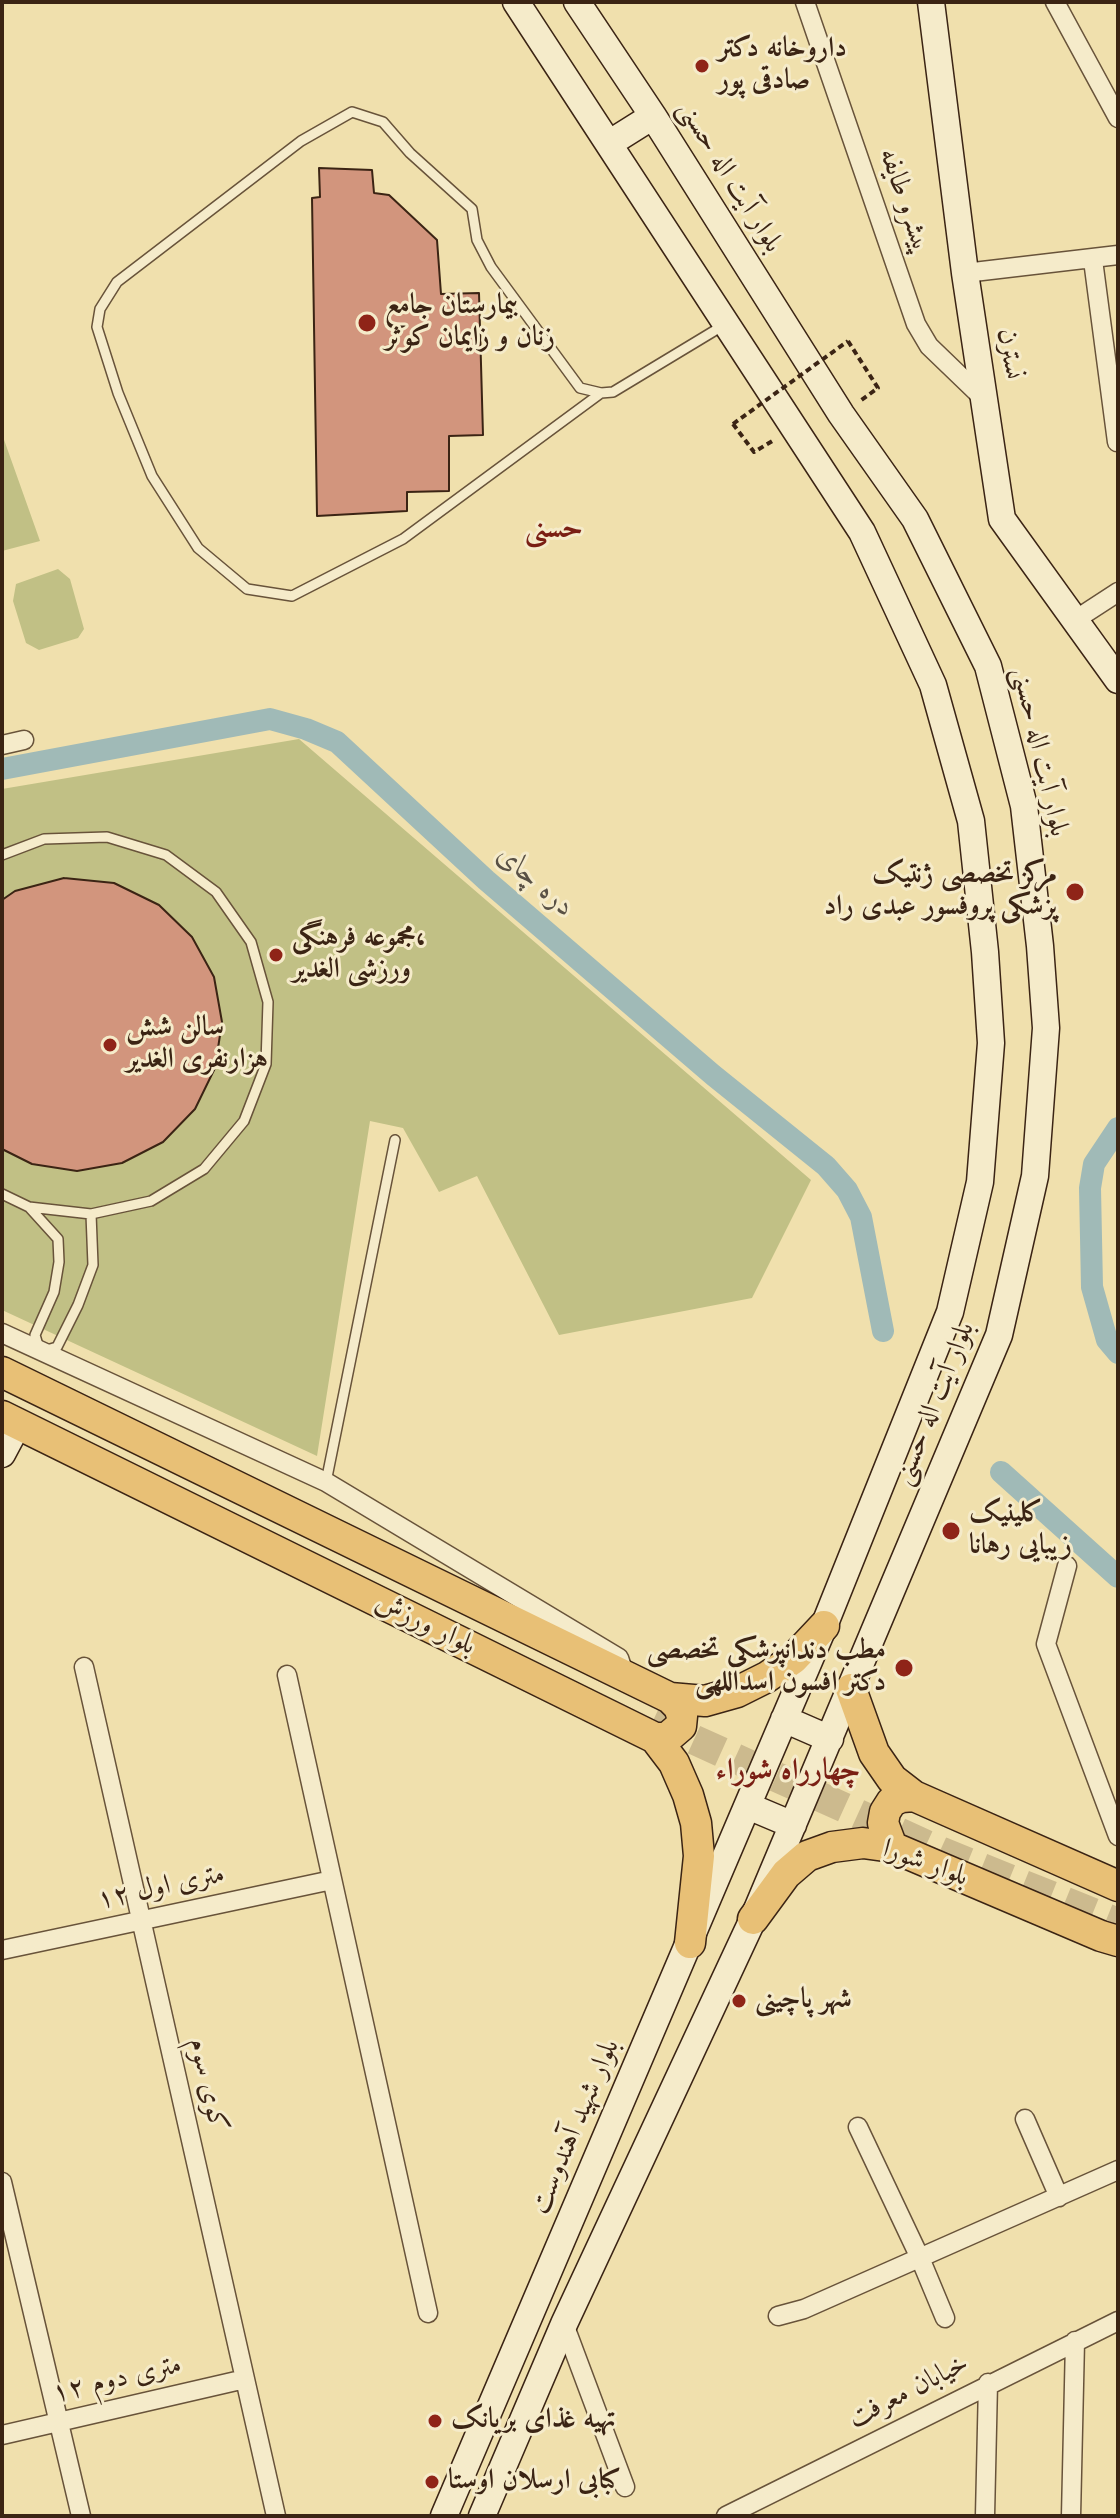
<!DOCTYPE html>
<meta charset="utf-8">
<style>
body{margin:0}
#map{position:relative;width:1120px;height:2518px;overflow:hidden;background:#f0e0ad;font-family:Cardo,serif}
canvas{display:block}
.frame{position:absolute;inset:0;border:4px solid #3b2414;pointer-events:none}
</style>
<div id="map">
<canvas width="1120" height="2518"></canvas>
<div class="frame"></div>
</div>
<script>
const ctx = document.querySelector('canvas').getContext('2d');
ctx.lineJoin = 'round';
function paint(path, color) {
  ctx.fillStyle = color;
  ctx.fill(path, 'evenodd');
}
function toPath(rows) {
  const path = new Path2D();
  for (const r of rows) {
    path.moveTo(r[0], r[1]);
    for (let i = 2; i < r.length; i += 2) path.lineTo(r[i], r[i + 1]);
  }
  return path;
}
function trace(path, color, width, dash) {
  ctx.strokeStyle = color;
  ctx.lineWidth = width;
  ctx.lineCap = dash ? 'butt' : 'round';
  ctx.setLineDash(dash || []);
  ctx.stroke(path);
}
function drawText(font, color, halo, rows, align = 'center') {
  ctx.font = font + ' Cardo,Amiri,serif';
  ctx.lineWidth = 6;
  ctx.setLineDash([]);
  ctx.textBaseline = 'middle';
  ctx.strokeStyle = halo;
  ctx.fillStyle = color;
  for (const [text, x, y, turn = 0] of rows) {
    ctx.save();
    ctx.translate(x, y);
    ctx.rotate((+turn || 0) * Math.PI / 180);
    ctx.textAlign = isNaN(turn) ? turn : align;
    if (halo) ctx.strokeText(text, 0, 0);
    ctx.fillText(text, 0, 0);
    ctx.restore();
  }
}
paint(toPath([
 [2,434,40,541,2,551],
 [58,569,70,579,84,629,78,638,39,650,26,643,13,601,16,584],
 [299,739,811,1180,752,1298,559,1335,477,1176,439,1192,403,1128,370,1121,317,1456,2,1310,2,789]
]), '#c1c085');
trace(toPath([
 [2,769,270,719,306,729,337,742,486,880,713,1075,826,1166,847,1190,861,1217,883,1331],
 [1118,1128,1094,1164,1090,1188,1092,1287,1107,1340,1118,1353],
 [1001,1472,1118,1577]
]), '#a0bab7', 22);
const building = toPath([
 [319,168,372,170,374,193,389,195,437,240,441,294,479,293,483,435,449,436,449,491,407,492,407,511,317,516,312,198,320,197,319,168],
 [64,878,114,883,159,905,192,937,214,977,222,1022,215,1068,195,1109,163,1142,122,1163,77,1171,32,1164,2,1149,2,900,15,891,64,878]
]);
paint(building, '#d2957d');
trace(building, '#3b2414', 2);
trace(toPath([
 [653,1721,942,1852,1118,1923]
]), '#ccba8e', 30, [30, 15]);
const lane = toPath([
 [601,393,403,539,292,596,247,589,198,548,152,476,118,393,97,327,100,309,117,282,301,141,352,112,383,122,410,153,472,209,477,240,491,267,580,388,601,393,613,392,724,325],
 [2,855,44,839,107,837,166,855,216,892,251,942,268,1002,266,1064,244,1121,204,1169,151,1201,91,1214,29,1207,2,1194],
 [29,1207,58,1239,59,1262,54,1292,35,1335,40,1352,57,1347,78,1305,93,1265,91,1214],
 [326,1482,395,1140]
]);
const street = toPath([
 [805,2,916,324,929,346,983,398],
 [1055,2,1118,118],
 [1093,260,1117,442],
 [965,273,1118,255],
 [1075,620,1118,592],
 [2,745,24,740],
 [2,1333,326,1482,619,1658,622,1667],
 [1067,1566,1046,1644,1118,1836],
 [84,1667,276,2516],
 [287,1675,428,2313],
 [2,1950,332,1880],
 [1025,2119,1059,2197],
 [858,2127,920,2258,945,2318],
 [2,2182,81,2516],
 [778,2316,804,2309,1118,2170],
 [564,2324,625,2487],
 [2,2435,245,2379],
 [726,2516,1118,2321],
 [985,2516,988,2383],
 [1071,2516,1075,2341]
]);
const secondary = toPath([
 [931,2,965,273,1002,519,1118,680],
 [610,143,653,116],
 [2,1454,18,1424],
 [784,1719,830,1739],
 [748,1806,793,1825],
 [444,2516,824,1626,950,1312,980,1182,991,1043,985,952,971,821,933,685,862,532,516,2],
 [482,2516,564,2324,753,1919,999,1335,1035,1176,1046,1028,1040,946,1024,806,988,666,915,519,841,414,653,116,577,2]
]);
const primary = toPath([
 [2,1372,670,1698,705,1701,737,1692,767,1677,793,1659,824,1626],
 [2,1416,655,1738,674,1763,688,1795,696,1823,699,1856,690,1943],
 [851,1689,874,1753,892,1779,914,1796,1118,1886],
 [655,1738,667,1738,681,1726,682,1716,679,1707,670,1698],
 [892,1847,883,1823,885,1812,892,1801,902,1797,914,1796],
 [753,1919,786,1874,807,1856,832,1847,863,1843,892,1847,1101,1936,1118,1941]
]);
trace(lane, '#68533a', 12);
trace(street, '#68533a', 21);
trace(secondary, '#3b2414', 29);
trace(primary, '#3b2414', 33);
trace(toPath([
 [848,341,878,388,860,401],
 [733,424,754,452,774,440]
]), '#3b2414', 4, [6, 4]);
trace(lane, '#f5ebca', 9);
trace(street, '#f5ebca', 18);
trace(secondary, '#f5ebca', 26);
trace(primary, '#e8c076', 30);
trace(toPath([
 [733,424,848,341]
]), '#3b2414', 4, [6, 4]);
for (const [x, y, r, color] of [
 [702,66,8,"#8f2418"],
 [367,323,10,"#8f2418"],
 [1075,892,10,"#8f2418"],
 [276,955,8,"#8f2418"],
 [110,1045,8,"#8f2418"],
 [951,1531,10,"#8f2418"],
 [904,1668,10,"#8f2418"],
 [739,2001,8,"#8f2418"],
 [435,2421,8,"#8f2418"],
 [432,2482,8,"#8f2418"]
]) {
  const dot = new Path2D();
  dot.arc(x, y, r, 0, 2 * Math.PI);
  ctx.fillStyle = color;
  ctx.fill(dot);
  trace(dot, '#f5ebca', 3);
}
drawText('bold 28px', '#3b2414', '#f5ebca', [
 ["داروخانه دکتر",718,50],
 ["صادقی پور",718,82],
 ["بیمارستان جامع",385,307],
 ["زنان و زایمان کوثر",385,339],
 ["مرکز تخصصی ژنتیک",1057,876,"right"],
 ["پزشکی پروفسور عبدی راد",1057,908,"right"],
 ["مجموعه فرهنگی،",292,939],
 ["ورزشی الغدیر",292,971],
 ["سالن شش",126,1029],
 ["هزارنفری الغدیر",126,1061],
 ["کلینیک",969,1515],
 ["زیبایی رهانا",969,1547],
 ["مطب دندانپزشکی تخصصی",886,1652,"right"],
 ["دکتر افسون اسداللهی",886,1684,"right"],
 ["شهر پاچینی",755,2001],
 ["تهیه غذای بریانک",451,2421],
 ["کبابی ارسلان اوستا",448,2482]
], 'left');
drawText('28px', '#3b2414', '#f5ebca', [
 ["بلوار آیت اله حسنی",729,177,58],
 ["پیشرو طایفه",904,201,71],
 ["نسترن",1009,354,81],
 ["بلوار آیت اله حسنی",1039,752,77],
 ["بلوار آیت اله حسنی",935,1404,-68],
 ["بلوار ورزش",425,1625,26],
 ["بلوار شورا",925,1864,20],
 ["۱۲ متری اول",161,1888,-12],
 ["کوی سوم",207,2085,77],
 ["بلوار شهید آهندوست",576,2127,-67],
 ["۱۲ متری دوم",117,2380,-13],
 ["خیابان معرفت",909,2392,-27]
]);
drawText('bold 30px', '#7a1f14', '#f5ebca', [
 ["حسنی",554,530],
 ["چهارراه شوراء",788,1772]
]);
drawText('italic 30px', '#595145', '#f5ebca', [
 ["دره چای",535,882,41]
]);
</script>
